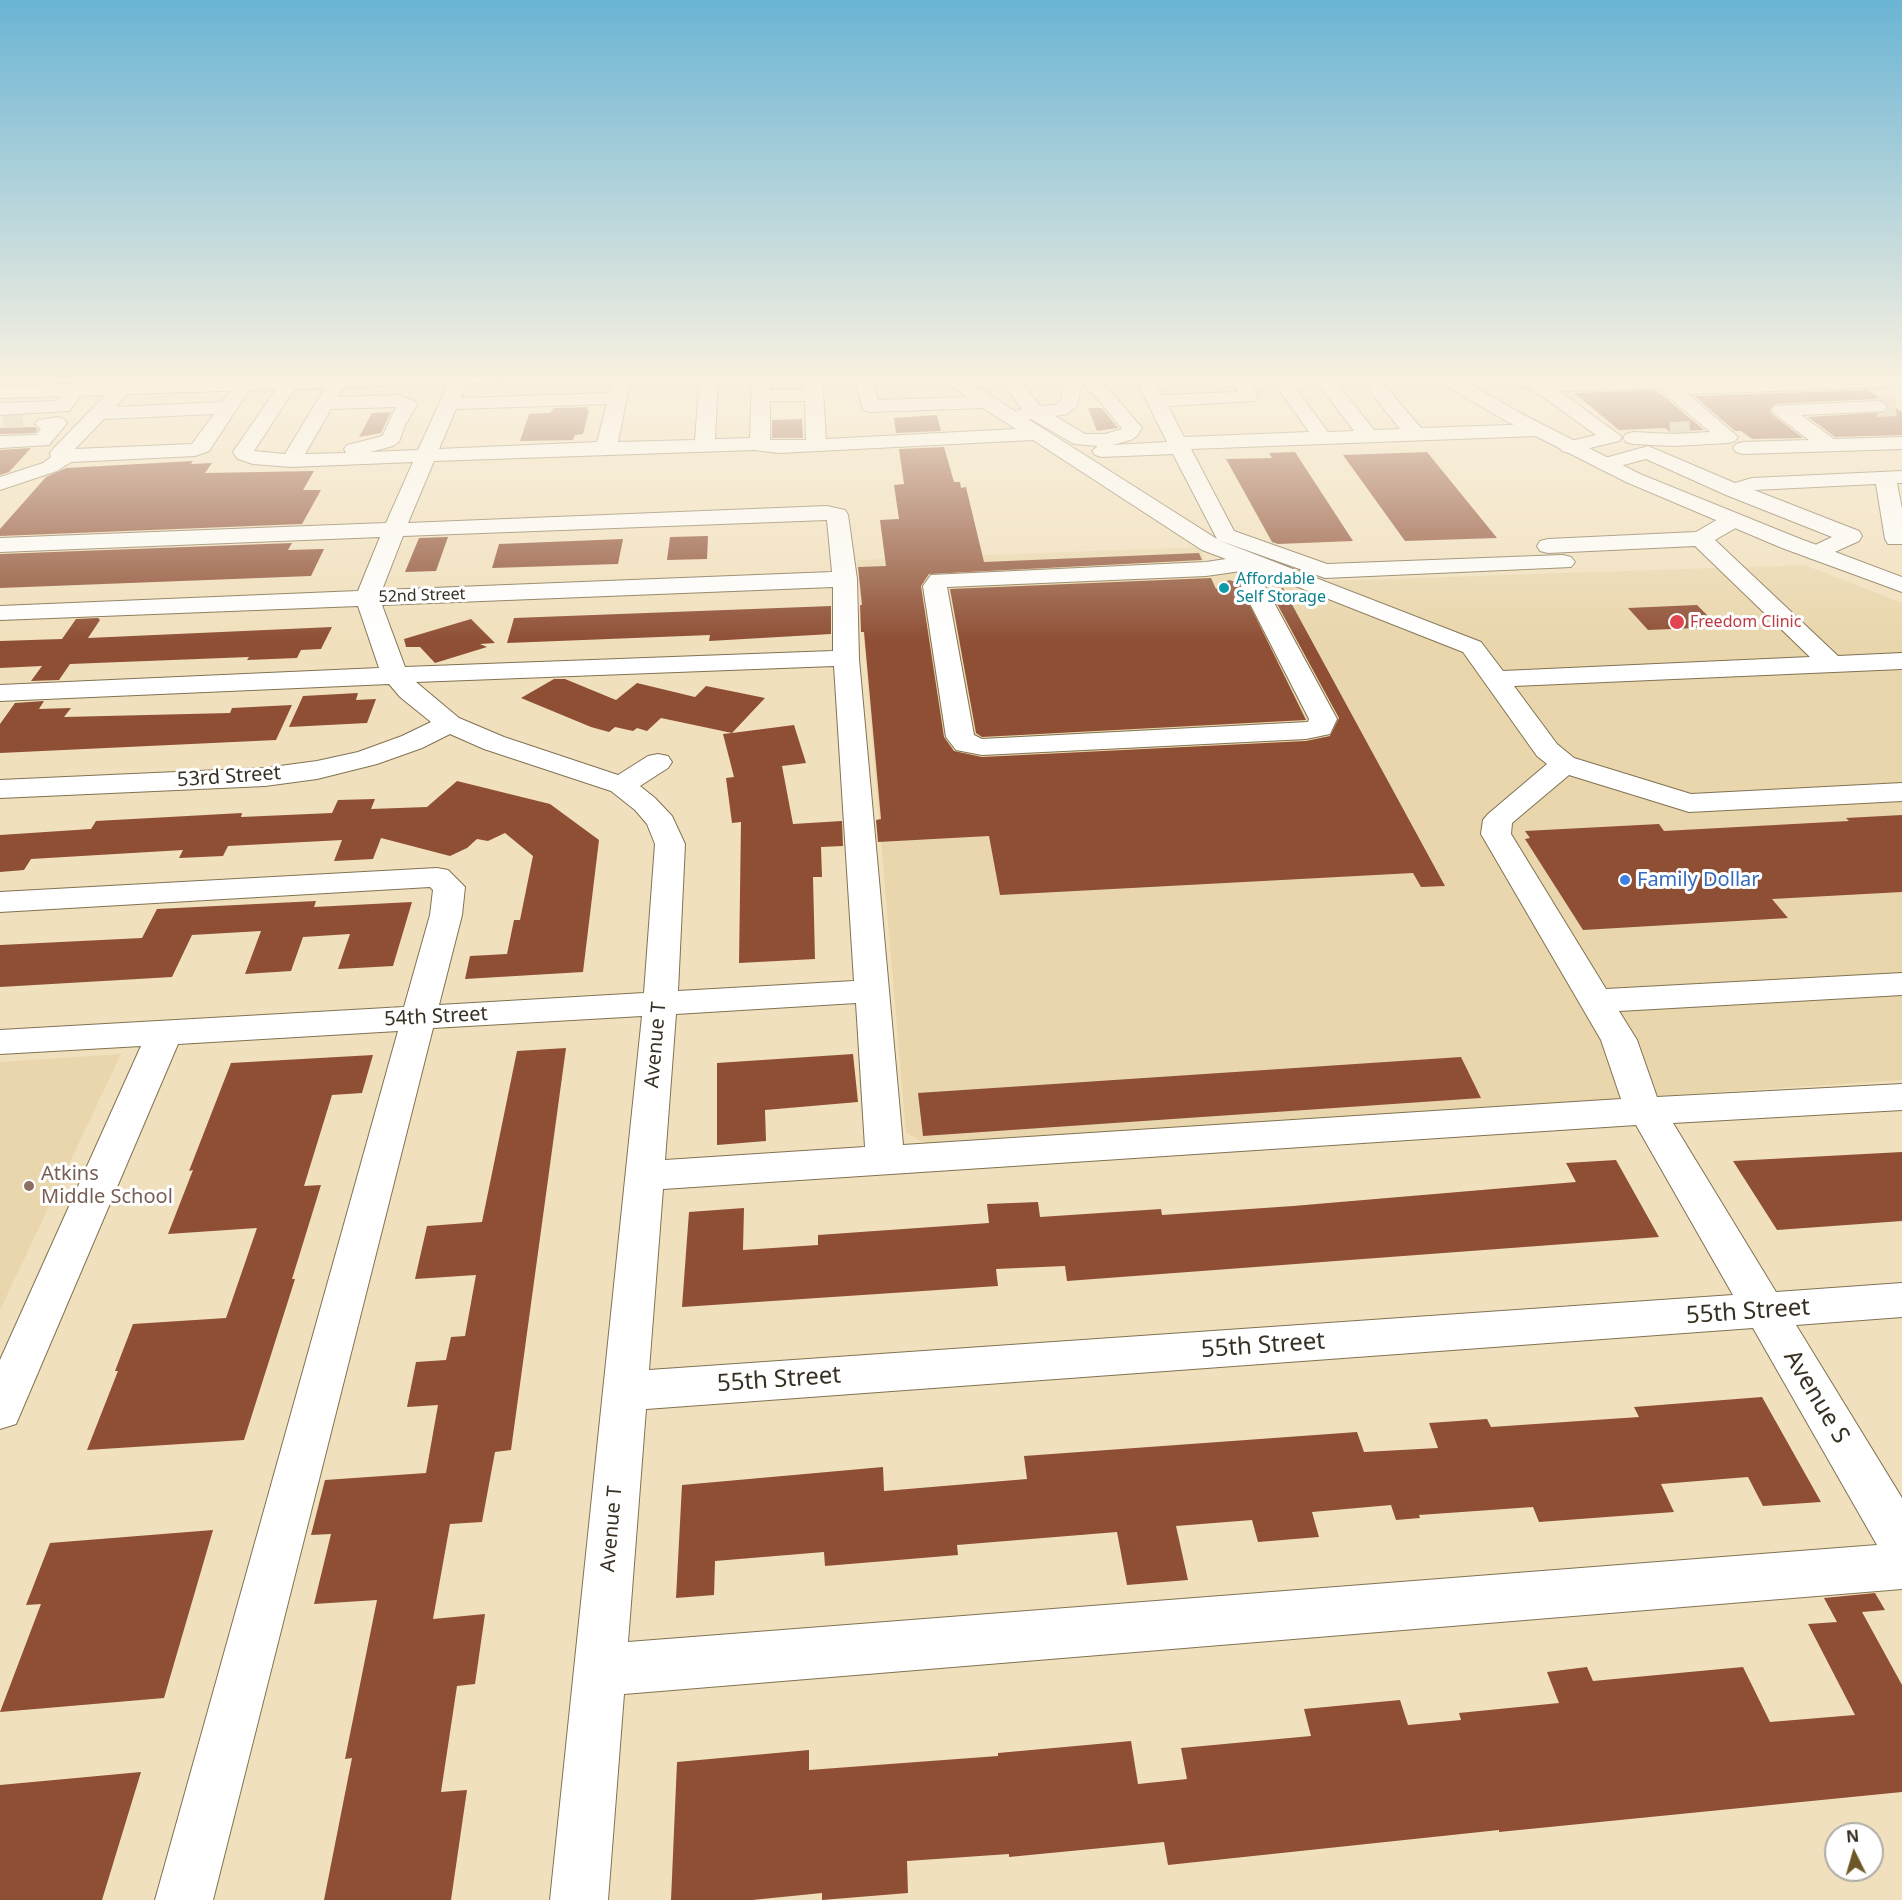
<!DOCTYPE html>
<style>
body{margin:0}
#map{position:relative;width:1902px;height:1900px;overflow:hidden;background:#f1e0bd;font-family:"Noto Sans",sans-serif}
canvas{display:block}
.north{position:absolute;left:1824px;top:1822px;width:60px;height:60px;box-sizing:border-box;background:#fff;border:2px solid #afaca7;border-radius:50%;rotate:355deg;font-size:16px;font-weight:700;line-height:24px;text-align:center;color:#373023}
.north::after{content:'';display:block;margin:auto;width:21px;height:27px;background:#6c5827;clip-path:polygon(50% 0,100% 100%,50% 72%,0 100%)}
</style>
<div id="map">
<canvas width="1902" height="1900"></canvas>
<div class="north">N</div>
</div>
<script>
const ctx = document.querySelector('canvas').getContext('2d');
ctx.lineJoin = 'round';
function paint(path, color) {
  ctx.fillStyle = color;
  ctx.fill(path, 'evenodd');
}
function toPath(rows) {
  const path = new Path2D();
  for (const r of rows) {
    path.moveTo(r[0], r[1]);
    for (let i = 2; i < r.length; i += 2) path.lineTo(r[i], r[i + 1]);
  }
  return path;
}
function trace(path, color, width, dash) {
  ctx.strokeStyle = color;
  ctx.lineWidth = width;
  ctx.lineCap = dash ? 'butt' : 'round';
  ctx.setLineDash(dash || []);
  ctx.stroke(path);
}
function drawText(font, color, halo, rows, align = 'center') {
  ctx.font = font + ' "Noto Sans",sans-serif';
  ctx.lineWidth = 6;
  ctx.setLineDash([]);
  ctx.textBaseline = 'middle';
  ctx.strokeStyle = halo;
  ctx.fillStyle = color;
  for (const [text, x, y, turn = 0] of rows) {
    ctx.save();
    ctx.translate(x, y);
    ctx.rotate((+turn || 0) * Math.PI / 180);
    ctx.textAlign = isNaN(turn) ? turn : align;
    if (halo) ctx.strokeText(text, 0, 0);
    ctx.fillText(text, 0, 0);
    ctx.restore();
  }
}
paint(toPath([
 [1199,547,1210,571,1251,569,1314,597,1328,581,1805,565,1902,603,1902,1080,927,1144,906,1133,857,560],
 [121,1054,0,1310,0,1062]
]), '#e9d6ac');
paint(toPath([
 [1652,390,1661,394,1704,430,1670,432,1665,428,1619,430,1574,393],
 [1868,390,1902,412,1902,435,1835,437,1808,417,1886,412,1889,406,1885,401,1877,399,1775,404,1770,410,1773,415,1803,438,1752,439,1741,431,1735,431,1694,396],
 [588,407,587,410,589,410,583,434,575,435,573,440,520,441,529,414,550,413,554,408],
 [1088,408,1102,408,1118,428,1097,431],
 [391,412,381,433,359,437,372,413],
 [937,415,941,431,896,433,894,418],
 [802,419,803,438,772,438,772,420],
 [35,427,38,429,35,433,0,434,0,428],
 [944,447,954,482,960,482,961,488,966,487,984,562,1199,553,1202,560,929,574,921,586,944,737,954,751,982,757,1306,741,1330,736,1339,718,1269,589,1283,588,1445,886,1421,887,1413,873,1000,895,989,836,878,842,876,820,881,819,864,632,861,632,860,605,862,605,858,567,886,566,880,520,899,519,894,485,904,484,899,449],
 [31,448,9,472,0,475,0,450],
 [1295,452,1353,541,1278,544,1272,542,1226,459,1272,458,1269,453],
 [1427,452,1497,538,1405,541,1343,455],
 [193,461,191,464,212,463,205,473,314,471,303,490,321,490,302,524,0,536,0,529,46,477,66,468],
 [708,536,707,559,667,560,670,537],
 [448,537,436,571,405,572,419,538],
 [623,539,618,564,492,568,499,544],
 [292,543,288,550,324,549,311,576,0,588,0,554],
 [1211,578,1216,589,1229,580,1239,583,1306,720,982,737,976,733,950,589],
 [1697,605,1719,627,1648,630,1628,608],
 [831,606,831,634,709,641,710,635,507,643,514,618],
 [98,618,100,620,88,638,332,627,321,649,301,650,297,658,247,660,249,657,70,664,59,680,31,681,42,666,0,668,0,641,62,639,76,619],
 [471,619,495,643,480,644,487,647,435,663,420,647,406,647,404,639],
 [554,679,565,679,616,700,637,683,695,697,706,686,765,698,732,733,794,725,806,763,782,766,793,824,842,821,843,846,821,847,822,877,813,877,815,959,739,963,741,822,732,823,726,778,734,777,723,734,732,733,661,718,647,731,637,728,633,731,615,727,609,732,591,727,521,698],
 [358,693,356,700,376,699,367,723,289,727,303,696],
 [44,701,39,709,71,708,64,717,230,713,232,708,292,705,276,740,0,753,0,724,15,703],
 [457,781,550,804,599,840,583,972,465,979,470,956,507,954,514,920,520,920,533,856,505,833,488,841,477,839,467,848,450,856,381,838,373,859,334,861,342,840,228,846,223,856,179,858,183,850,31,859,24,870,0,872,0,835,91,829,96,821,242,813,241,817,332,813,338,800,375,799,371,809,427,807],
 [1902,815,1902,892,1772,899,1788,918,1583,930,1525,839,1530,838,1525,831,1659,824,1664,831,1849,821,1846,818],
 [316,901,314,907,412,902,393,966,338,969,350,934,303,937,291,971,245,974,261,931,192,935,172,977,0,987,0,945,142,938,157,909],
 [566,1048,511,1450,495,1452,482,1522,450,1524,433,1619,485,1614,475,1684,457,1686,441,1792,467,1790,451,1900,324,1900,352,1758,345,1759,377,1600,314,1604,331,1534,311,1535,325,1480,426,1473,438,1405,407,1407,416,1362,446,1360,451,1337,465,1336,476,1275,415,1279,427,1226,482,1222,517,1051],
 [853,1054,858,1102,765,1110,766,1141,717,1145,717,1063],
 [373,1055,362,1093,332,1095,304,1186,321,1185,292,1279,295,1279,244,1440,87,1450,118,1371,115,1371,133,1324,226,1318,257,1228,168,1234,193,1170,189,1171,231,1063],
 [1461,1057,1481,1098,923,1136,918,1093],
 [1902,1152,1902,1221,1777,1230,1733,1161],
 [1616,1160,1659,1237,1067,1281,1065,1266,996,1269,998,1286,682,1307,689,1212,744,1208,743,1250,818,1245,818,1235,989,1223,987,1204,1038,1202,1040,1217,1161,1209,1162,1215,1293,1206,1576,1182,1566,1163],
 [1762,1397,1821,1502,1763,1506,1748,1477,1661,1484,1674,1512,1539,1522,1533,1507,1419,1515,1420,1518,1396,1520,1391,1505,1312,1512,1319,1537,1258,1542,1252,1520,1176,1526,1188,1580,1127,1585,1117,1532,957,1545,958,1555,825,1566,824,1552,715,1561,714,1595,676,1598,682,1485,883,1467,884,1491,1027,1479,1024,1456,1357,1432,1364,1452,1438,1448,1429,1423,1487,1419,1491,1427,1639,1417,1634,1407],
 [213,1530,164,1698,0,1712,41,1604,26,1605,50,1543],
 [1875,1593,1885,1610,1862,1612,1902,1685,1902,1792,1499,1832,1499,1830,1168,1865,1164,1842,1009,1857,1009,1854,907,1861,908,1893,822,1900,822,1893,752,1900,671,1900,677,1762,809,1750,809,1770,998,1756,998,1753,1131,1741,1138,1784,1187,1779,1181,1748,1311,1736,1304,1709,1400,1700,1408,1725,1461,1720,1459,1713,1559,1703,1547,1672,1587,1667,1593,1681,1743,1667,1770,1722,1855,1715,1808,1624,1837,1622,1824,1598],
 [141,1772,102,1900,0,1900,0,1785]
]), '#8e4f35');
trace(toPath([
 [1877,407,1896,406],
 [3,418,25,417],
 [1670,432,1691,431]
]), '#ccbd9e', 20, [20, 10]);
const minor = toPath([
 [285,376,303,376,254,451,285,454,326,386,328,382,335,380,342,382,344,386,338,397,398,395,414,401,417,405,405,425,399,442,393,446,370,452,418,450,452,376,470,376,461,398,609,393,613,376,631,376,618,442,695,440,700,376,718,376,715,439,750,438,752,376,770,376,770,390,804,390,804,376,822,376,826,439,1016,429,983,408,870,412,863,410,854,376,872,376,878,400,967,397,938,376,960,376,1015,411,1022,409,998,376,1017,376,1040,406,1055,405,1061,400,1065,376,1097,376,1142,428,1137,436,1131,440,1112,445,1167,442,1134,376,1152,376,1162,395,1238,392,1229,376,1247,376,1258,395,1254,401,1168,406,1184,437,1309,432,1277,387,1276,376,1294,376,1295,387,1328,432,1354,431,1312,376,1331,376,1374,430,1400,429,1358,376,1377,376,1421,428,1537,424,1544,426,1547,430,1544,434,1537,436,1191,449,1234,531,1327,564,1563,555,1571,557,1575,562,1571,567,1325,578,1218,540,1481,642,1503,671,1810,657,1695,546,1548,553,1540,551,1537,546,1540,541,1548,539,1696,532,1725,515,1733,513,1741,515,1744,520,1741,525,1715,540,1838,656,1902,653,1902,669,1514,686,1557,744,1574,758,1691,794,1902,783,1902,801,1689,812,1569,775,1512,823,1511,834,1606,989,1902,973,1902,995,1619,1011,1637,1040,1657,1097,1902,1084,1902,1110,1673,1123,1776,1292,1902,1283,1902,1317,1796,1325,1902,1498,1902,1589,624,1694,608,1900,550,1900,642,1016,433,1028,213,1900,155,1900,398,1031,178,1044,22,1410,16,1424,0,1429,0,1360,141,1046,0,1054,0,1030,404,1007,430,915,433,890,430,887,0,912,0,892,437,868,448,870,465,887,462,915,439,1005,644,993,655,844,647,824,635,810,611,791,484,749,450,734,422,748,377,764,317,779,265,786,0,798,0,780,265,768,317,761,358,752,402,736,431,722,400,697,389,684,0,701,0,685,379,668,358,606,0,620,0,606,358,591,380,537,0,552,0,538,386,523,413,462,291,467,253,464,238,459,235,455,233,452,285,376],
 [1082,383,1103,405,1122,429,1105,434,1085,434,1055,416,1067,414,1077,406,1082,383],
 [770,401,805,401,806,440,770,440,770,401],
 [607,404,597,442,439,449,456,409,607,404],
 [396,407,383,435,379,437,347,445,344,449,346,453,305,454,331,409,396,407],
 [1028,419,1031,419,1074,444,1098,446,1092,451,1095,455,1102,457,1173,454,1217,539,1028,419],
 [1033,440,1202,550,1226,559,1206,562,931,575,923,586,946,737,956,750,982,755,1306,739,1330,734,1337,719,1265,586,1265,574,1463,652,1537,756,1547,764,1488,814,1483,820,1481,834,1601,1040,1621,1099,903,1145,859,659,857,579,848,515,845,510,827,506,408,523,434,461,754,450,779,453,1033,440],
 [827,520,832,572,382,590,403,536,827,520],
 [1241,571,1241,586,1309,719,1308,722,982,739,974,735,947,587,1206,576,1241,571],
 [833,587,833,651,405,667,382,605,833,587],
 [834,666,854,981,678,991,685,844,672,816,655,798,640,786,668,768,672,762,668,756,658,754,648,756,618,775,504,737,459,718,416,682,834,666],
 [856,1003,865,1147,665,1160,676,1014,856,1003],
 [1636,1125,1733,1295,649,1370,663,1189,1636,1125],
 [1753,1328,1877,1545,628,1642,646,1409,1753,1328],
 [1506,376,1531,376,1547,384,1558,380,1647,376,1667,376,1675,383,1866,376,1889,376,1895,381,1893,385,1886,387,1688,394,1738,437,1735,441,1728,443,1674,446,1633,444,1626,442,1623,438,1626,434,1633,432,1674,434,1710,432,1658,388,1560,391,1622,437,1619,441,1569,453,1562,451,1559,447,1562,443,1596,435,1539,394,1509,380,1506,376],
 [244,378,251,380,253,384,209,451,195,456,71,462,57,471,0,490,0,477,43,463,51,457,50,453,53,449,116,384,123,382,130,384,132,388,116,407,222,402,237,380,244,378],
 [214,414,192,444,75,449,104,419,214,414],
 [77,384,84,386,86,390,69,411,0,415,0,403,57,401,70,386,77,384],
 [1877,401,1884,403,1887,407,1884,411,1801,415,1834,439,1902,437,1902,449,1743,454,1736,452,1733,448,1736,444,1743,442,1809,440,1775,414,1772,410,1775,406,1877,401],
 [57,417,64,419,67,423,49,445,0,448,0,436,36,435,41,429,35,424,38,420,57,417],
 [1648,446,1735,483,1752,478,1902,471,1902,483,1897,483,1902,509,1902,544,1888,544,1885,539,1876,484,1754,490,1859,531,1862,536,1859,541,1817,560,1809,558,1806,553,1809,548,1832,537,1726,495,1646,459,1605,470,1598,468,1595,464,1598,460,1648,446]
]);
const major = toPath([
 [325,376,517,376,514,380,508,382,0,398,0,386,325,376]
]);
const highway = toPath([
 [1433,376,1456,376,1522,414,1640,474,1798,538,1902,577,1902,592,1782,548,1626,482,1508,422,1436,380,1433,376]
]);
trace(minor, '#817252', 2);
trace(major, '#817252', 2);
trace(highway, '#817252', 2);
paint(minor, '#fff');
paint(major, '#fff');
paint(highway, '#fff');
const sky = ctx.createLinearGradient(0, 0, 0, 642);
sky.addColorStop(0, '#6ab4d4');
sky.addColorStop(0.59, '#f9f1e1');
sky.addColorStop(1, '#f9f1e100');
ctx.fillStyle = sky;
ctx.fillRect(0, 0, 1902, 642);
for (const [x, y, r, color] of [
 [1224,588,6,"#0f9aa8"],
 [1677,622,8,"#e0444e"],
 [1625,880,6,"#3f7fe0"],
 [29,1186,6,"#8d6e63"]
]) {
  const dot = new Path2D();
  dot.arc(x, y, r, 0, 2 * Math.PI);
  ctx.fillStyle = color;
  ctx.fill(dot);
  trace(dot, '#fff', 2);
}
drawText('16px', '#0d838f', '#fff', [
 ["Affordable",1236,579],
 ["Self Storage",1236,597]
], 'left');
drawText('16px', '#373023', '#fff', [
 ["52nd Street",422,596,-2]
]);
drawText('16px', '#be3a42', '#fff', [
 ["Freedom Clinic",1690,622]
], 'left');
drawText('20px', '#373023', '#fff', [
 ["53rd Street",229,777,-4],
 ["54th Street",436,1017,-3],
 ["Avenue T",656,1045,-85],
 ["Avenue T",612,1529,-85]
]);
drawText('20px', '#366cbe', '#fff', [
 ["Family Dollar",1637,880]
], 'left');
drawText('20px', '#785e54', '#fff', [
 ["Atkins",41,1174],
 ["Middle School",41,1197]
], 'left');
drawText('24px', '#373023', '#fff', [
 ["55th Street",1748,1312,-4],
 ["55th Street",1263,1346,-4],
 ["55th Street",779,1380,-4],
 ["Avenue S",1816,1397,59]
]);
</script>
